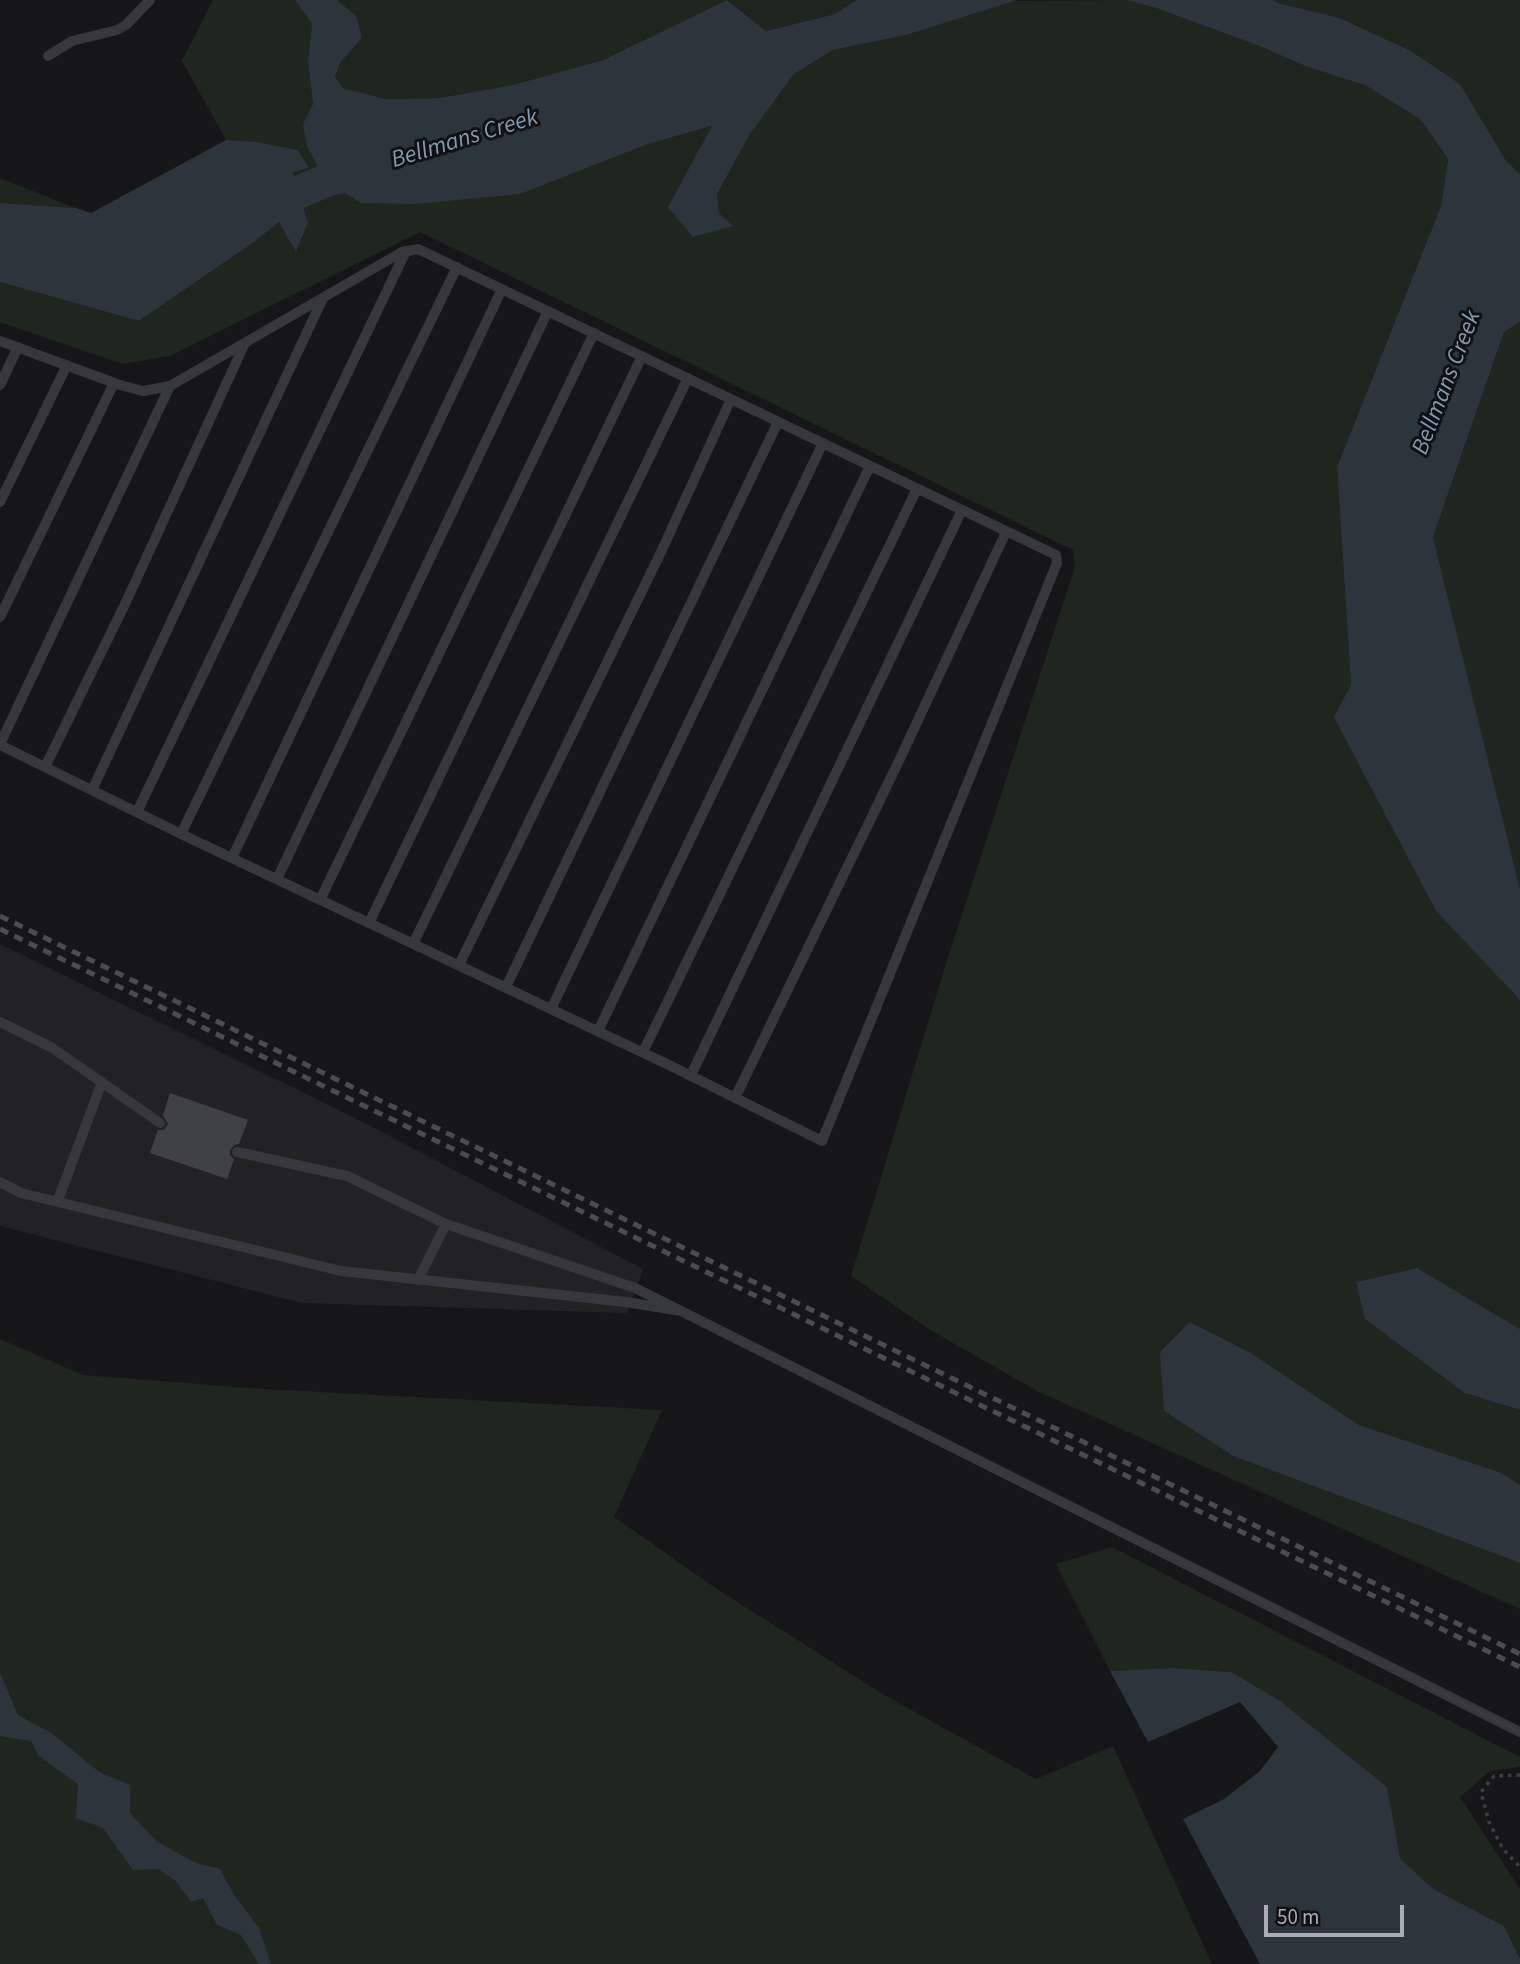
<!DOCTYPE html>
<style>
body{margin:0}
#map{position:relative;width:1520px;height:1964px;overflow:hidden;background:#161618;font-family:"Source Sans 3",sans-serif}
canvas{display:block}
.scale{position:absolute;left:1264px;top:1905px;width:140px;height:32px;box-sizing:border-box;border:4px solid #a8adb8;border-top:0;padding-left:9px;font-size:21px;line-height:24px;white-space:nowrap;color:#a8adb8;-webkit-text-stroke:5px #111113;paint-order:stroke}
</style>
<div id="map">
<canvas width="1520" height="1964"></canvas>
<div class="scale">50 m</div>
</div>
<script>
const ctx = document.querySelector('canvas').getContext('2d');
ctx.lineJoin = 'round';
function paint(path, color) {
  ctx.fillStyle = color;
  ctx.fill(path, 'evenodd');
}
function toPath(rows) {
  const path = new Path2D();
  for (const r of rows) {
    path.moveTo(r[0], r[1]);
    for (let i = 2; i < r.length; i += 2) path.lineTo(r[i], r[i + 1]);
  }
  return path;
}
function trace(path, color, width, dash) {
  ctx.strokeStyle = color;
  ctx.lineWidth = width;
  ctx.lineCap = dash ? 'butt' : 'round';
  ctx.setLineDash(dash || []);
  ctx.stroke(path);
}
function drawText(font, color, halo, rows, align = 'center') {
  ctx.font = font + ' "Source Sans 3",sans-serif';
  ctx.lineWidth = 6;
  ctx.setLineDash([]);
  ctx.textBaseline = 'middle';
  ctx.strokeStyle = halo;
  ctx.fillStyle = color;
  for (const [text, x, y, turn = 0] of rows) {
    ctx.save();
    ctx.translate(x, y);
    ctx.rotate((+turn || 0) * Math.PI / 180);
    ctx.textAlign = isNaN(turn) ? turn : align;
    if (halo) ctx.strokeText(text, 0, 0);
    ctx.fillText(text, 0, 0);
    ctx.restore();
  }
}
paint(toPath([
 [0,944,359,1120,643,1269,627,1313,302,1303,0,1226]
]), '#222225');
paint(toPath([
 [213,0,295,0,312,24,308,62,313,104,303,124,645,145,713,126,668,207,733,226,719,213,717,194,750,134,794,74,833,50,906,35,1009,1,1126,0,1156,8,1262,47,1305,66,1367,86,1421,120,1448,159,1441,206,1337,467,1351,685,1335,717,1436,911,1520,1000,1520,1329,1417,1268,1356,1282,1366,1319,1465,1393,1520,1410,1520,1485,1502,1473,1359,1425,1251,1353,1191,1322,1164,1411,1233,1456,1520,1563,1520,1609,1037,1391,932,1331,851,1276,944,970,1075,567,1073,550,420,232,170,356,122,364,0,322,0,282,139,321,254,242,279,222,297,251,308,223,293,172,308,168,298,150,257,142,226,140,182,61],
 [337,0,727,0,603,60,513,85,439,98,386,99,343,88,335,77,340,63,362,38,357,17],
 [728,0,856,0,835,14,766,31],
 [1273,0,1520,0,1520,174,1505,159,1460,84,1411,51,1340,18,1278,3],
 [0,178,76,208,0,203],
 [1520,322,1520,889,1433,537,1504,332],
 [0,1339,83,1375,262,1389,662,1410,614,1517,717,1589,886,1696,1036,1779,1113,1746,1212,1964,0,1964],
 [1112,1547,1520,1757,1520,1767,1490,1771,1460,1797,1520,1889,1520,1959,1504,1926,1432,1888,1400,1858,1386,1787,1231,1672,1172,1668,1110,1671,1056,1564]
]), '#1e261f');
paint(toPath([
 [295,0,337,0,357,17,362,38,340,63,335,77,343,88,386,99,439,98,513,85,603,60,727,0,766,31,835,14,856,0,1017,0,906,35,833,50,794,74,750,134,717,194,719,213,733,226,693,237,668,207,712,126,645,145,520,194,415,204,361,203,325,181,307,146,303,124,313,104,308,62,312,24],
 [1126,0,1273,0,1278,3,1340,18,1411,51,1460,84,1505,159,1520,174,1520,322,1504,332,1433,537,1520,889,1520,1000,1436,911,1334,717,1351,685,1337,467,1441,206,1448,159,1421,120,1367,86,1305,66,1262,47,1156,8],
 [226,140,257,142,298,150,309,168,293,172,308,223,296,252,279,222,254,242,139,321,0,282,0,203,76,208,91,213],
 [1417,1268,1520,1329,1520,1410,1465,1393,1365,1319,1356,1282],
 [1190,1322,1251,1353,1359,1425,1502,1473,1520,1485,1520,1563,1233,1456,1164,1411,1160,1352],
 [1172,1668,1231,1672,1280,1701,1387,1787,1400,1858,1432,1888,1504,1926,1520,1959,1520,1964,1260,1964,1183,1819,1224,1799,1260,1771,1278,1747,1240,1702,1148,1742,1110,1671],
 [0,1673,18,1715,53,1734,99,1772,130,1785,130,1813,156,1841,196,1863,220,1869,234,1895,259,1928,271,1964,259,1964,241,1935,217,1925,203,1898,191,1902,176,1881,158,1869,133,1870,103,1828,76,1818,78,1784,39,1756,31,1741,0,1736]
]), '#2c353c');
trace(toPath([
 [257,210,325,181,367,168]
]), '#2c353c', 33);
paint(toPath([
 [170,1093,248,1120,239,1144,234,1145,230,1150,230,1155,234,1159,227,1179,150,1153,158,1130,164,1130,168,1124,163,1115]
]), '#404145');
trace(toPath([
 [1520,1775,1494,1776,1481,1792,1489,1822,1503,1849,1520,1867]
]), '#3d3f44', 3.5, [3.5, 5]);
trace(toPath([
 [48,56,72,41,117,30,126,25,150,0],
 [0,341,120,385,143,391,170,386,402,252,418,249,1056,555,1057,563,822,1141,669,1065,181,834,0,745],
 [0,385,18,347],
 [0,502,67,365],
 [0,617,114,383],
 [0,744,170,386],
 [45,767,126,602,245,343],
 [92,790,323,298],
 [137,812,406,251],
 [181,834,457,267],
 [232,858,502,289],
 [277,879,548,311],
 [320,900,594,333],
 [369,923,642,356],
 [413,944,688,378],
 [459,965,661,552,731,399],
 [506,987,778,422],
 [551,1009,823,443],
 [0,1022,51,1047,160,1123],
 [598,1031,870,466],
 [643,1052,917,489],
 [691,1075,962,510],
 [735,1098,897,765,1006,532],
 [0,1182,21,1193,341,1271,626,1302,681,1311,635,1288,446,1224,347,1176,237,1152],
 [58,1200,102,1082],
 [418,1280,446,1224],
 [681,1311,1520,1732]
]), '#37383d', 10);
trace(toPath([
 [0,916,1520,1654],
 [0,929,1520,1667]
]), '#4a4c52', 5, [9, 7]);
drawText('italic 24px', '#7f9bb3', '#111113', [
 ["Bellmans Creek",465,140,-17],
 ["Bellmans Creek",1448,383,-69]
]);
</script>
